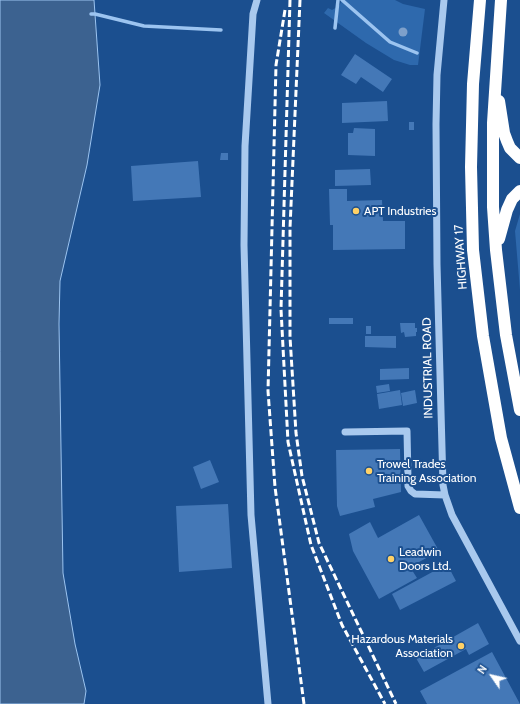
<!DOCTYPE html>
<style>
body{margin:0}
#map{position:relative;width:520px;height:704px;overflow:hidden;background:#1b4f8f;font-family:Cabin,sans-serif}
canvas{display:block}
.north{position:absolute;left:472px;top:656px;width:40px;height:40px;-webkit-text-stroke:3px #1b4f8f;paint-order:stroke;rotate:304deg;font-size:11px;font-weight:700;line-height:16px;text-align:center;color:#fff}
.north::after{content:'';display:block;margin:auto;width:14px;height:18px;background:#fff;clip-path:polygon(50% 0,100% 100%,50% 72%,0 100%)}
</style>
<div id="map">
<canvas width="520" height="704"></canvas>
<div class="north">N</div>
</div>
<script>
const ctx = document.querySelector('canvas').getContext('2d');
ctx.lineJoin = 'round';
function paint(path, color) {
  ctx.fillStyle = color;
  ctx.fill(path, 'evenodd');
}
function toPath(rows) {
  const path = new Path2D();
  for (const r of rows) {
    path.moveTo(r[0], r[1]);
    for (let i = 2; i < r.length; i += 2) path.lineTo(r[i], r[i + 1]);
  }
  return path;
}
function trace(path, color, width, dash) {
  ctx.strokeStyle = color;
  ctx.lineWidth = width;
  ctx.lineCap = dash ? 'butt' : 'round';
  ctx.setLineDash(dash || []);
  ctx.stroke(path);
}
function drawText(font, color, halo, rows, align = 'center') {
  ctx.font = font + ' Cabin,sans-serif';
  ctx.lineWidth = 4;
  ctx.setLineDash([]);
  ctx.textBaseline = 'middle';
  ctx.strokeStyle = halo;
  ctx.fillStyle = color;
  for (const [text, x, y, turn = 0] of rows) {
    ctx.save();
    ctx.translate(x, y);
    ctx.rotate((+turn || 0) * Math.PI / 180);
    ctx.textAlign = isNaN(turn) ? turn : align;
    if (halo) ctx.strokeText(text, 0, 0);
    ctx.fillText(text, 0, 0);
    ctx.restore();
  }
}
paint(toPath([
 [342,0,395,0,403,4,425,9,418,65,410,65,394,60,366,43,324,13,328,8,332,10,339,6],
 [520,214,520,290,515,231]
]), '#2e69ad');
const water = toPath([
 [0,0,94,0,100,85,87,165,60,281,59,324,63,573,75,644,86,691,84,704,0,704,0,0]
]);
paint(water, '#3c6290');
trace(water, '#9cc4f0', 1);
trace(toPath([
 [342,0,390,42,417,53],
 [91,14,95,14,144,26,221,30],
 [335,28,338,0]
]), '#9cc4f0', 3.5);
paint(toPath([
 [355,54,392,79,383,92,361,77,356,84,341,75],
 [387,101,388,121,342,123,342,103],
 [409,122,414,122,414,130,409,130],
 [354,128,375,129,375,156,348,155,348,133,353,133],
 [221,153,228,153,228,160,220,160],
 [198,161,201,197,133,201,131,166],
 [370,169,371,185,335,186,335,170],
 [329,189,347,189,347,201,382,200,383,221,405,221,405,249,333,250,333,225,330,225],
 [329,318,353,318,353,324,329,324],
 [400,323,415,323,415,328,417,328,417,332,416,332,416,336,405,337,404,332,401,333],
 [366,326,371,326,371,334,366,334],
 [365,336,396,336,396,348,365,347],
 [409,368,409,379,380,380,380,369],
 [389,384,390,391,377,393,376,386],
 [400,390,402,405,379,409,377,394],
 [415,390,417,403,403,406,401,393],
 [400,449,401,492,373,499,375,507,340,516,337,506,336,450],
 [210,460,219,482,201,489,193,467],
 [228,504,232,568,179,572,176,506],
 [419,515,439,551,410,567,417,578,379,599,353,551,349,534,370,522,378,538],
 [447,564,456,581,400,610,392,594],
 [478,623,489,644,469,655,466,649,424,672,416,658],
 [492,652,520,704,427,704,420,691]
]), '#4478b7');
trace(toPath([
 [257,0,253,14,245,146,244,245,251,515,268,704],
 [444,0,437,75,436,124,437,264,443,485,445,495,452,515,520,641],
 [345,432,407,431,408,479,408,486,411,491,415,494,445,495]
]), '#a9c9ee', 7);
trace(toPath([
 [480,0,473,84,471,167,473,250,483,336,501,438,520,508],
 [501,0,493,123,493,207,496,250,506,335,520,410],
 [499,101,504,133,507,141,510,148,520,158],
 [499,239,507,210,512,199,520,191]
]), '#fff', 12);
trace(toPath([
 [290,0,281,309,288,442,311,545,342,625,385,704],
 [300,0,290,228,290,337,296,433,302,476,319,543,396,704],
 [285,10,276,65,268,391,275,487,304,704]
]), '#fff', 3, [7, 3]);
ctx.fillStyle = '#7ea0ca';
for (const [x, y] of [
 [403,32]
]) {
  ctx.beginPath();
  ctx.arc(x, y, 4.5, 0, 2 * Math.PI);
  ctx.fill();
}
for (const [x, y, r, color] of [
 [356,211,4,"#ffd166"],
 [369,471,4,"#ffd166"],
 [391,559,4,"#ffd166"],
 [461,646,4,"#ffd166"]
]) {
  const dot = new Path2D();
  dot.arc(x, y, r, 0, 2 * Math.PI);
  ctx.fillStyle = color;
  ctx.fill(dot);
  trace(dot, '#1b4f8f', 1.5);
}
drawText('12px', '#fff', '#1b4f8f', [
 ["APT Industries",364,211],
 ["Trowel Trades",377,464],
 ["Training Association",377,478],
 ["Leadwin",399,552],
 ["Doors Ltd.",399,566],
 ["Hazardous Materials",453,639,"right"],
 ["Association",453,653,"right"]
], 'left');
drawText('12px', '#fff', '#1b4f8f', [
 ["HIGHWAY 17",461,257,-94],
 ["INDUSTRIAL ROAD",428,368,-91]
]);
</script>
